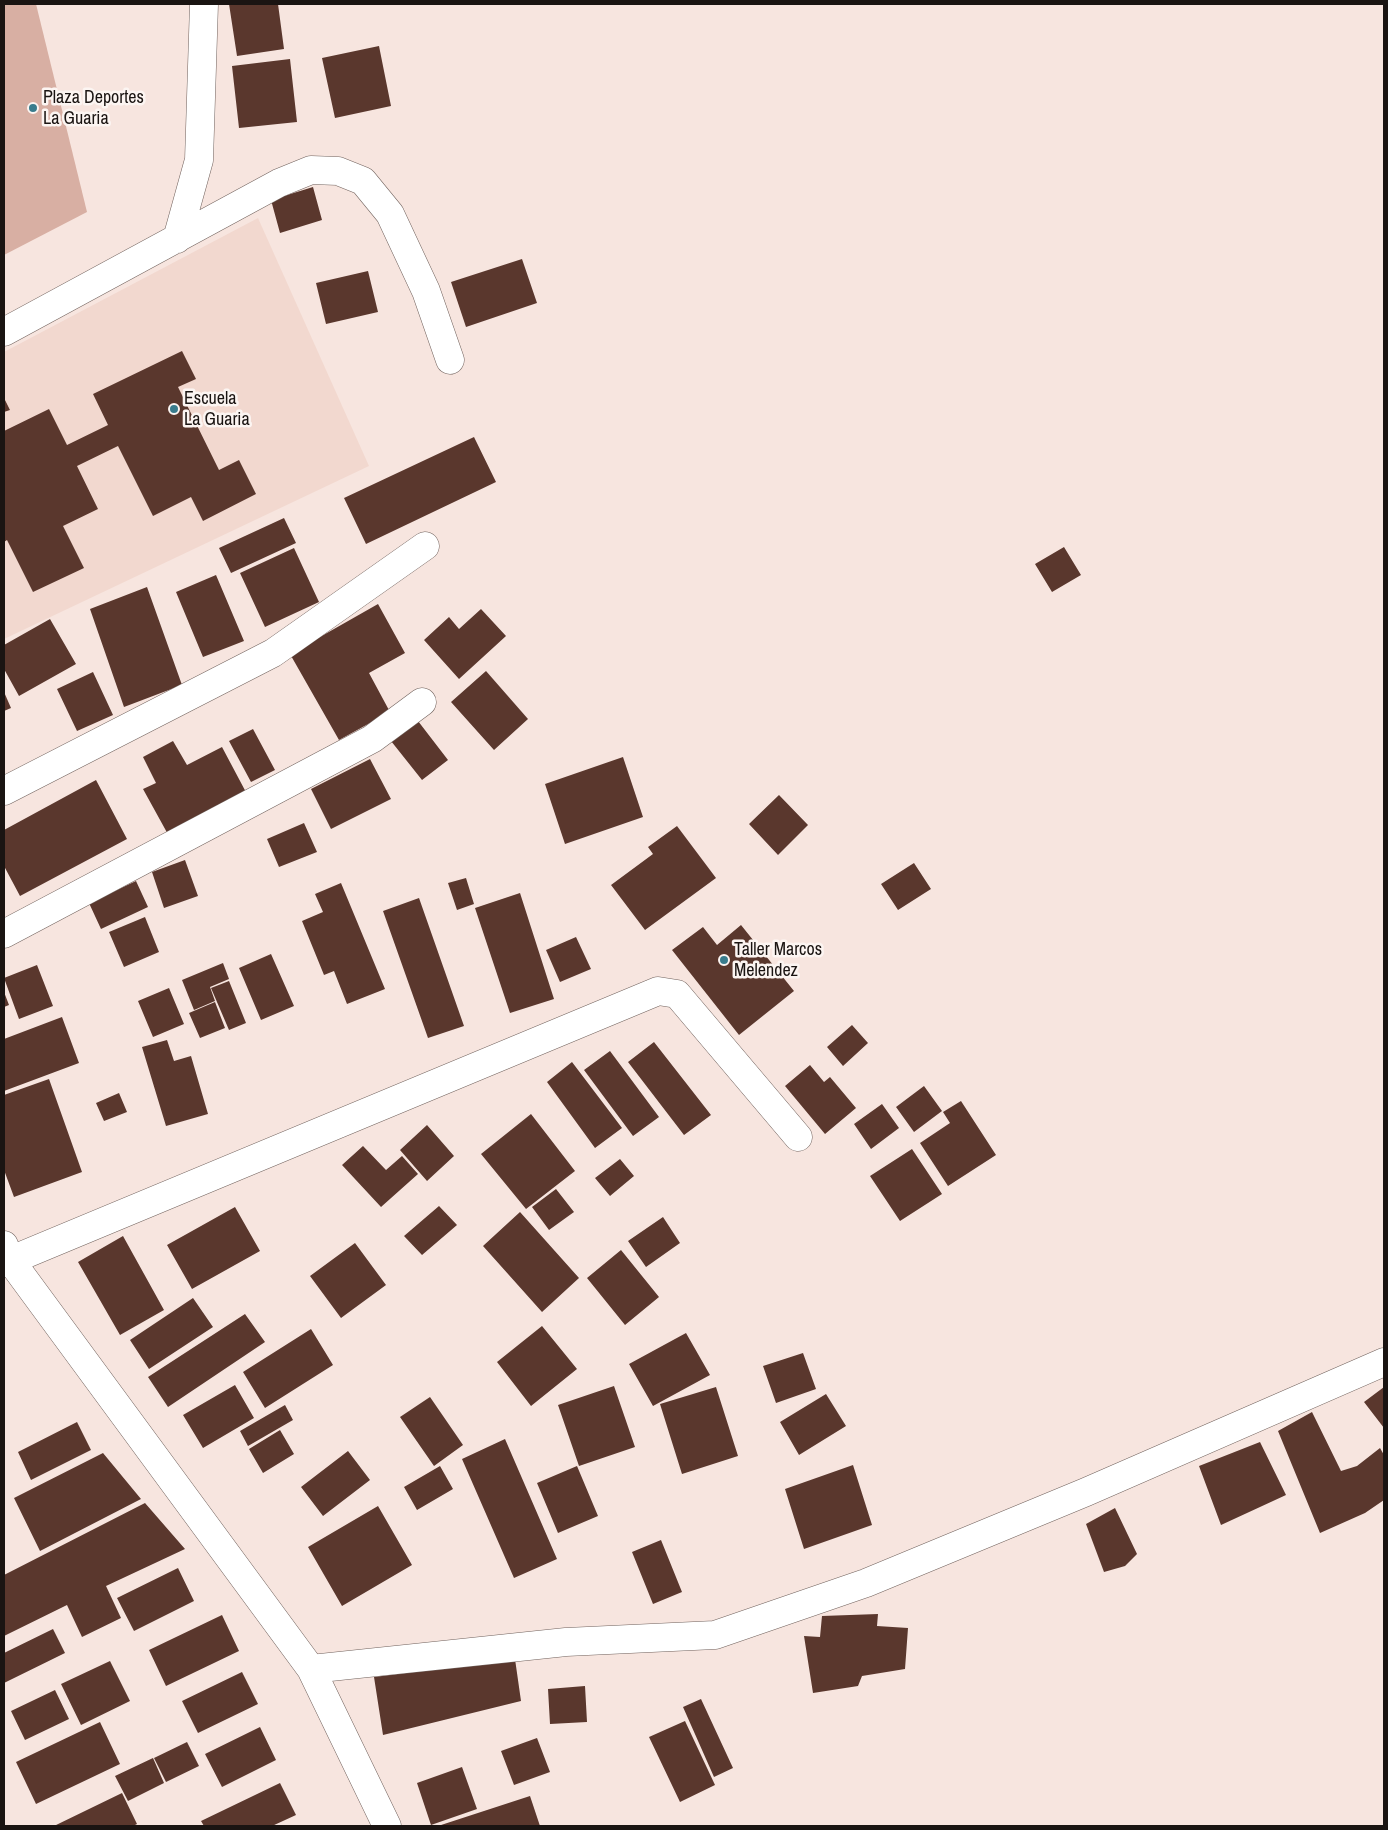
<!DOCTYPE html>
<style>
body{margin:0}
#map{position:relative;width:1388px;height:1830px;overflow:hidden;background:#f7e5df;font-family:"Archivo Narrow",sans-serif}
canvas{display:block}
.frame{position:absolute;inset:0;border:5px solid #1a1412;pointer-events:none}
</style>
<div id="map">
<canvas width="1388" height="1830"></canvas>
<div class="frame"></div>
</div>
<script>
const ctx = document.querySelector('canvas').getContext('2d');
ctx.lineJoin = 'round';
function paint(path, color) {
  ctx.fillStyle = color;
  ctx.fill(path, 'evenodd');
}
function toPath(rows) {
  const path = new Path2D();
  for (const r of rows) {
    path.moveTo(r[0], r[1]);
    for (let i = 2; i < r.length; i += 2) path.lineTo(r[i], r[i + 1]);
  }
  return path;
}
function trace(path, color, width, dash) {
  ctx.strokeStyle = color;
  ctx.lineWidth = width;
  ctx.lineCap = dash ? 'butt' : 'round';
  ctx.setLineDash(dash || []);
  ctx.stroke(path);
}
function drawText(font, color, halo, rows, align = 'center') {
  ctx.font = font + ' "Archivo Narrow",sans-serif';
  ctx.lineWidth = 5;
  ctx.setLineDash([]);
  ctx.textBaseline = 'middle';
  ctx.strokeStyle = halo;
  ctx.fillStyle = color;
  for (const [text, x, y, turn = 0] of rows) {
    ctx.save();
    ctx.translate(x, y);
    ctx.rotate((+turn || 0) * Math.PI / 180);
    ctx.textAlign = isNaN(turn) ? turn : align;
    if (halo) ctx.strokeText(text, 0, 0);
    ctx.fillText(text, 0, 0);
    ctx.restore();
  }
}
paint(toPath([
 [258,218,369,466,4,639,4,352]
]), '#f2d8cf');
paint(toPath([
 [4,4,36,4,87,212,4,255]
]), '#d8afa3');
paint(toPath([
 [229,4,278,4,284,49,237,56],
 [379,46,391,106,335,118,322,58],
 [290,59,297,122,239,128,232,66],
 [313,187,322,220,280,233,271,200],
 [522,259,537,303,466,327,451,282],
 [368,271,378,312,326,324,316,283],
 [182,351,196,379,178,387,219,470,239,460,256,494,203,521,191,497,153,516,118,446,77,466,98,509,63,526,84,568,33,592,7,540,4,542,4,431,49,409,67,445,108,425,93,394],
 [4,398,10,410,4,412],
 [474,437,496,482,366,544,344,498],
 [284,518,296,543,231,573,219,548],
 [1064,547,1081,575,1052,592,1035,564],
 [294,548,319,602,265,627,240,573],
 [216,575,244,641,203,657,176,592],
 [147,587,182,685,124,707,90,609],
 [378,604,405,653,369,673,390,712,339,740,290,654],
 [481,609,506,636,459,679,424,640,449,617,459,629],
 [50,619,76,664,19,696,4,669,4,645],
 [486,671,528,719,494,750,451,702],
 [93,672,113,715,77,731,57,689],
 [4,692,11,708,4,711],
 [418,721,448,760,422,780,391,741],
 [253,729,275,770,251,782,229,741],
 [173,741,187,765,222,747,248,796,170,838,143,789,156,783,143,757],
 [623,757,643,817,565,844,545,784],
 [370,759,391,799,331,829,311,789],
 [96,780,127,839,20,896,4,866,4,830],
 [779,795,808,825,778,855,749,824],
 [304,823,317,852,279,867,267,839],
 [677,826,716,878,645,930,611,885,653,854,648,847],
 [185,860,198,896,164,908,152,872],
 [914,863,931,889,898,910,881,884],
 [466,878,474,904,457,910,448,883],
 [136,881,148,907,101,929,89,903],
 [341,883,385,989,347,1004,334,971,324,975,302,921,323,912,315,894],
 [520,893,554,999,510,1013,475,908],
 [419,898,464,1026,428,1038,383,911],
 [145,917,159,952,124,967,109,932],
 [741,925,794,991,739,1035,672,950,703,927,717,945],
 [576,937,591,969,560,982,546,950],
 [271,954,294,1006,261,1020,239,968],
 [223,963,229,979,210,987,215,1001,194,1010,182,980],
 [37,965,53,1006,19,1019,4,978],
 [229,981,246,1023,229,1030,211,988],
 [169,988,184,1024,153,1037,138,1001],
 [4,992,9,1005,4,1007],
 [215,1002,225,1028,200,1038,189,1013],
 [62,1017,79,1063,4,1091,4,1039],
 [852,1025,868,1043,843,1066,827,1047],
 [167,1040,174,1061,191,1056,208,1114,166,1126,142,1047],
 [654,1042,711,1115,684,1135,628,1062],
 [610,1051,659,1117,633,1136,584,1070],
 [572,1062,622,1128,595,1148,547,1082],
 [810,1065,824,1082,830,1077,856,1108,825,1134,785,1086],
 [49,1079,82,1172,14,1197,4,1170,4,1095],
 [924,1086,942,1111,914,1132,896,1107],
 [119,1093,127,1112,104,1121,96,1103],
 [961,1101,996,1155,948,1186,920,1143,950,1123,943,1112],
 [882,1104,899,1128,871,1149,854,1124],
 [531,1114,575,1171,526,1209,481,1154],
 [427,1125,454,1156,427,1181,400,1150],
 [363,1146,386,1170,402,1156,418,1174,381,1207,342,1165],
 [912,1149,942,1194,900,1221,870,1176],
 [620,1159,634,1176,610,1196,595,1178],
 [556,1189,574,1212,549,1230,532,1207],
 [439,1206,457,1225,422,1255,404,1236],
 [235,1207,260,1251,192,1289,167,1245],
 [520,1212,579,1278,542,1312,483,1246],
 [663,1217,680,1243,646,1267,628,1241],
 [123,1236,164,1310,120,1335,78,1262],
 [355,1243,386,1285,341,1318,310,1276],
 [621,1250,659,1297,625,1325,587,1278],
 [193,1298,213,1327,149,1369,130,1340],
 [245,1314,265,1342,168,1407,148,1377],
 [542,1326,577,1369,531,1406,497,1362],
 [311,1329,333,1365,265,1408,243,1372],
 [686,1333,710,1375,653,1406,629,1364],
 [803,1353,816,1389,776,1403,763,1366],
 [235,1385,254,1418,203,1448,183,1415],
 [614,1386,635,1447,579,1466,558,1405],
 [716,1387,738,1456,682,1474,660,1404],
 [1384,1387,1384,1428,1364,1402],
 [826,1394,846,1426,799,1455,780,1422],
 [430,1397,463,1445,434,1466,400,1417],
 [285,1405,293,1420,248,1446,240,1431],
 [1312,1412,1341,1471,1357,1466,1380,1448,1384,1455,1384,1500,1365,1513,1320,1533,1278,1431],
 [77,1422,91,1450,31,1480,18,1452],
 [280,1430,294,1454,263,1473,249,1449],
 [505,1439,557,1559,514,1578,462,1459],
 [1260,1442,1286,1495,1221,1525,1199,1466],
 [348,1451,370,1480,323,1516,301,1487],
 [103,1453,141,1499,40,1551,14,1498],
 [853,1465,872,1525,804,1549,785,1489],
 [440,1466,453,1489,417,1510,404,1487],
 [577,1466,598,1516,558,1533,537,1483],
 [145,1503,185,1549,106,1586,121,1618,82,1637,67,1605,4,1636,4,1575],
 [378,1506,412,1565,342,1606,308,1547],
 [1115,1508,1137,1554,1125,1566,1104,1572,1086,1524],
 [661,1540,682,1592,653,1604,632,1552],
 [178,1568,194,1601,134,1631,117,1598],
 [878,1614,877,1626,908,1628,905,1669,862,1676,858,1686,813,1693,804,1636,820,1637,822,1616],
 [222,1615,239,1651,166,1686,149,1650],
 [53,1629,65,1653,4,1683,4,1653],
 [515,1659,521,1701,383,1735,374,1677],
 [110,1661,130,1701,81,1725,61,1684],
 [242,1672,258,1704,198,1733,182,1701],
 [585,1686,587,1722,550,1724,548,1689],
 [55,1690,69,1719,25,1740,11,1711],
 [701,1699,733,1768,714,1777,683,1707],
 [685,1721,715,1785,680,1802,649,1737],
 [100,1722,120,1764,36,1804,16,1762],
 [260,1727,276,1760,222,1787,205,1754],
 [537,1738,550,1772,514,1785,501,1751],
 [187,1742,199,1766,166,1782,154,1758],
 [153,1758,164,1783,128,1801,115,1776],
 [462,1767,477,1809,431,1825,417,1783],
 [280,1783,296,1815,272,1826,204,1826,201,1821],
 [122,1793,137,1824,133,1826,54,1826],
 [530,1796,540,1826,438,1826]
]), '#5a372d');
const street = toPath([
 [177,239,199,160,204,4],
 [4,332,279,183,311,170,338,171,363,181,390,214,426,291,450,360],
 [4,791,273,653,425,546],
 [4,934,372,739,422,702],
 [4,1245,11,1261,311,1669,387,1826],
 [4,1263,658,991,677,994,798,1137],
 [311,1669,566,1642,715,1635,866,1583,1086,1492,1384,1362]
]);
trace(street, '#71625d', 29);
trace(street, '#fff', 28);
for (const [x, y, r, color] of [
 [33,108,5,"#397c8d"],
 [174,409,5,"#397c8d"],
 [724,960,5,"#397c8d"]
]) {
  const dot = new Path2D();
  dot.arc(x, y, r, 0, 2 * Math.PI);
  ctx.fillStyle = color;
  ctx.fill(dot);
  trace(dot, '#fcf5f2', 2);
}
drawText('18px', '#1a1412', '#fcf5f2', [
 ["Plaza Deportes",43,98],
 ["La Guaria",43,119],
 ["Escuela",184,399],
 ["La Guaria",184,420],
 ["Taller Marcos",734,950],
 ["Melendez",734,971]
], 'left');
</script>
